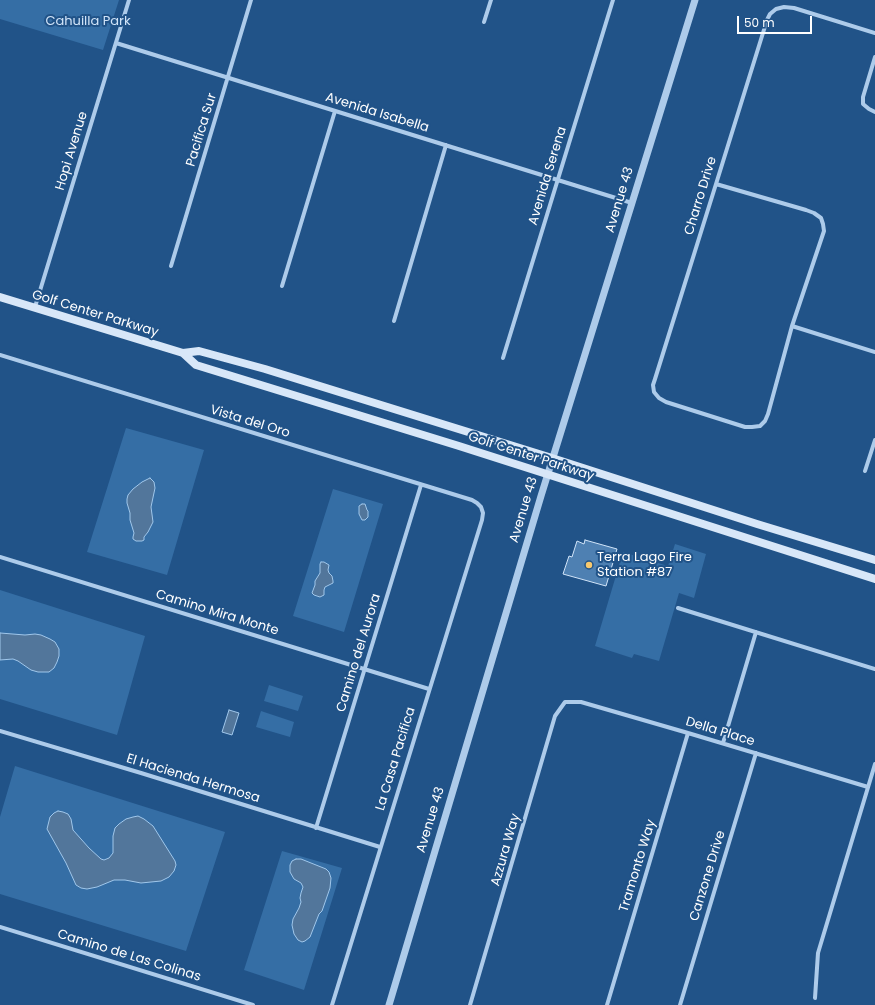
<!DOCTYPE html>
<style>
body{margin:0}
#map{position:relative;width:875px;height:1005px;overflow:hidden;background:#215388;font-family:Poppins,sans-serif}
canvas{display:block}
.scale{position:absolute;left:737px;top:16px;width:75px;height:18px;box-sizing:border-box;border:2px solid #fff;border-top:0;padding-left:5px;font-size:12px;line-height:14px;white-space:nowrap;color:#fff;-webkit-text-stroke:3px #215388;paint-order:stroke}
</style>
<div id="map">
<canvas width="875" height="1005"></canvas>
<div class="scale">50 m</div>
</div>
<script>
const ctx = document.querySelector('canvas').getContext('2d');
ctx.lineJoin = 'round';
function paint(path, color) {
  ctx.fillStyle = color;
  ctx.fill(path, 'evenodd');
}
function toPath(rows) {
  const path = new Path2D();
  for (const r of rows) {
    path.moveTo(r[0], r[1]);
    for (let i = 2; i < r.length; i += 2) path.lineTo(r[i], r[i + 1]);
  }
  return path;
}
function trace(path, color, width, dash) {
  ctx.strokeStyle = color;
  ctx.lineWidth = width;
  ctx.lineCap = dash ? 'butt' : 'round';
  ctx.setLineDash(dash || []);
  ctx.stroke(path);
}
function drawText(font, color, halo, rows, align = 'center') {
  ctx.font = font + ' Poppins,sans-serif';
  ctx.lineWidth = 4;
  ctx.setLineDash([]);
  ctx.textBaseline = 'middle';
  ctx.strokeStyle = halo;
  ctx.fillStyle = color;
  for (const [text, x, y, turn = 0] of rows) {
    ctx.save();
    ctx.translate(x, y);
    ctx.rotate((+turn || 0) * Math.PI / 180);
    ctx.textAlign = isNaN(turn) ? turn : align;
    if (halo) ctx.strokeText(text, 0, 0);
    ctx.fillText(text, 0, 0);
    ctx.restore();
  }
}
paint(toPath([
 [0,0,119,0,103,50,0,19],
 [126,428,204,450,167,575,87,552],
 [333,489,383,504,344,632,293,616],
 [675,544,706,554,694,598,679,593,659,661,634,654,632,658,595,646,623,552,668,566],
 [0,590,145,636,117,735,0,699],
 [269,685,303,696,298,711,264,701],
 [261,711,294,722,290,737,256,727],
 [15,766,225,832,186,951,0,894,0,817],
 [282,851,342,868,304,990,244,970]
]), '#356ea5');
const water = toPath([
 [150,478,154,482,155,488,151,507,153,522,148,532,144,537,144,540,142,541,136,541,133,539,133,537,134,533,130,520,130,513,127,503,127,499,128,495,133,489,142,482,150,478],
 [362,504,365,504,367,510,368,511,368,517,365,520,362,520,359,514,359,506,362,504],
 [321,562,324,562,329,565,328,570,329,573,332,576,333,581,333,583,325,587,324,590,324,595,320,597,314,595,312,593,315,585,315,581,320,573,320,564,321,562],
 [0,633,25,635,35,634,41,635,50,639,55,642,59,649,59,656,57,662,54,668,49,672,38,672,31,670,18,661,13,659,0,660,0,633],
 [229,710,239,713,232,735,222,732,229,710],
 [58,811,63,812,68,814,71,819,73,830,89,848,101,859,104,860,109,858,113,853,113,836,115,828,119,824,126,819,133,817,138,816,144,819,153,826,175,861,176,865,174,871,169,877,161,881,141,883,125,880,114,880,97,887,87,889,81,888,76,885,66,863,47,829,50,817,54,813,58,811],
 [296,859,301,859,326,869,329,872,331,878,330,888,322,911,319,914,310,937,305,941,302,942,298,940,294,934,292,925,293,919,299,908,301,902,300,898,301,893,303,887,301,883,294,879,290,872,290,865,292,861,296,859]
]);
paint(water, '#52769b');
trace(water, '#a0c7eb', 1);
const building = toPath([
 [585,540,617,549,606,586,563,574,569,556,572,557,577,541,584,544,585,540]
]);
paint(building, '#4e80b2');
trace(building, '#d1e4f8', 1);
trace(toPath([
 [484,22,491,0],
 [116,43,632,203],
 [875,57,863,97,863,104,869,109,875,112],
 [716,184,806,210,814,213,821,218,823,224,824,231,792,326,768,414,765,421,760,426,752,427,745,427,666,402,659,398,654,392,653,385,655,379,716,184,767,20,770,14,776,9,784,7,794,8,875,33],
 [171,266,251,0],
 [282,286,335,111],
 [35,307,129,0],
 [394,321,446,145],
 [792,326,875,352],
 [0,355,472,500,477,503,481,507,483,513,482,520,332,1005],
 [503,358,613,0],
 [865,471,875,440],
 [0,557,429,689],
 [678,608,875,669],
 [0,731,141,773,380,847],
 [723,743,756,632],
 [316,828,421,485],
 [0,927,253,1005],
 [815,998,818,953,875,764],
 [470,1005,555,716,565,702,581,702,688,733,868,787],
 [607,1005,688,733],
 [680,1005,756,753]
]), '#adcbea', 4);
trace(toPath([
 [389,1005,541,496,695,0]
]), '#adcbea', 7);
trace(toPath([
 [0,297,183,353,196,365,459,446,875,579],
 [183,353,199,351,265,369,552,458,757,524,875,560]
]), '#d8e7f8', 8);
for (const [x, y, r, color] of [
 [589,565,4,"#f6c86e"]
]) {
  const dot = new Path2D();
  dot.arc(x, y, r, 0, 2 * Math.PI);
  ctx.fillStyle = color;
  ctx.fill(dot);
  trace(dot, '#215388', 1.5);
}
drawText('13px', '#d1e4f8', '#215388', [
 ["Cahuilla Park",88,22]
]);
drawText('13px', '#fff', '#215388', [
 ["Avenida Isabella",377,113,17],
 ["Pacifica Sur",202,130,-73],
 ["Hopi Avenue",72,151,-73],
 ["Avenida Serena",548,176,-73],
 ["Charro Drive",701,196,-73],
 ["Avenue 43",620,200,-73],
 ["Golf Center Parkway",95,314,17],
 ["Vista del Oro",250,422,17],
 ["Golf Center Parkway",531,457,18],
 ["Avenue 43",524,510,-73],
 ["Camino Mira Monte",217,613,17],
 ["Camino del Aurora",359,653,-73],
 ["Della Place",720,732,17],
 ["La Casa Pacifica",396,759,-73],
 ["El Hacienda Hermosa",193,779,17],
 ["Avenue 43",431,820,-73],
 ["Azzura Way",506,850,-74],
 ["Tramonto Way",638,866,-73],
 ["Canzone Drive",708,876,-73],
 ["Camino de Las Colinas",129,956,17]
]);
drawText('13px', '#fff', '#215388', [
 ["Terra Lago Fire",597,558],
 ["Station #87",597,573]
], 'left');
</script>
